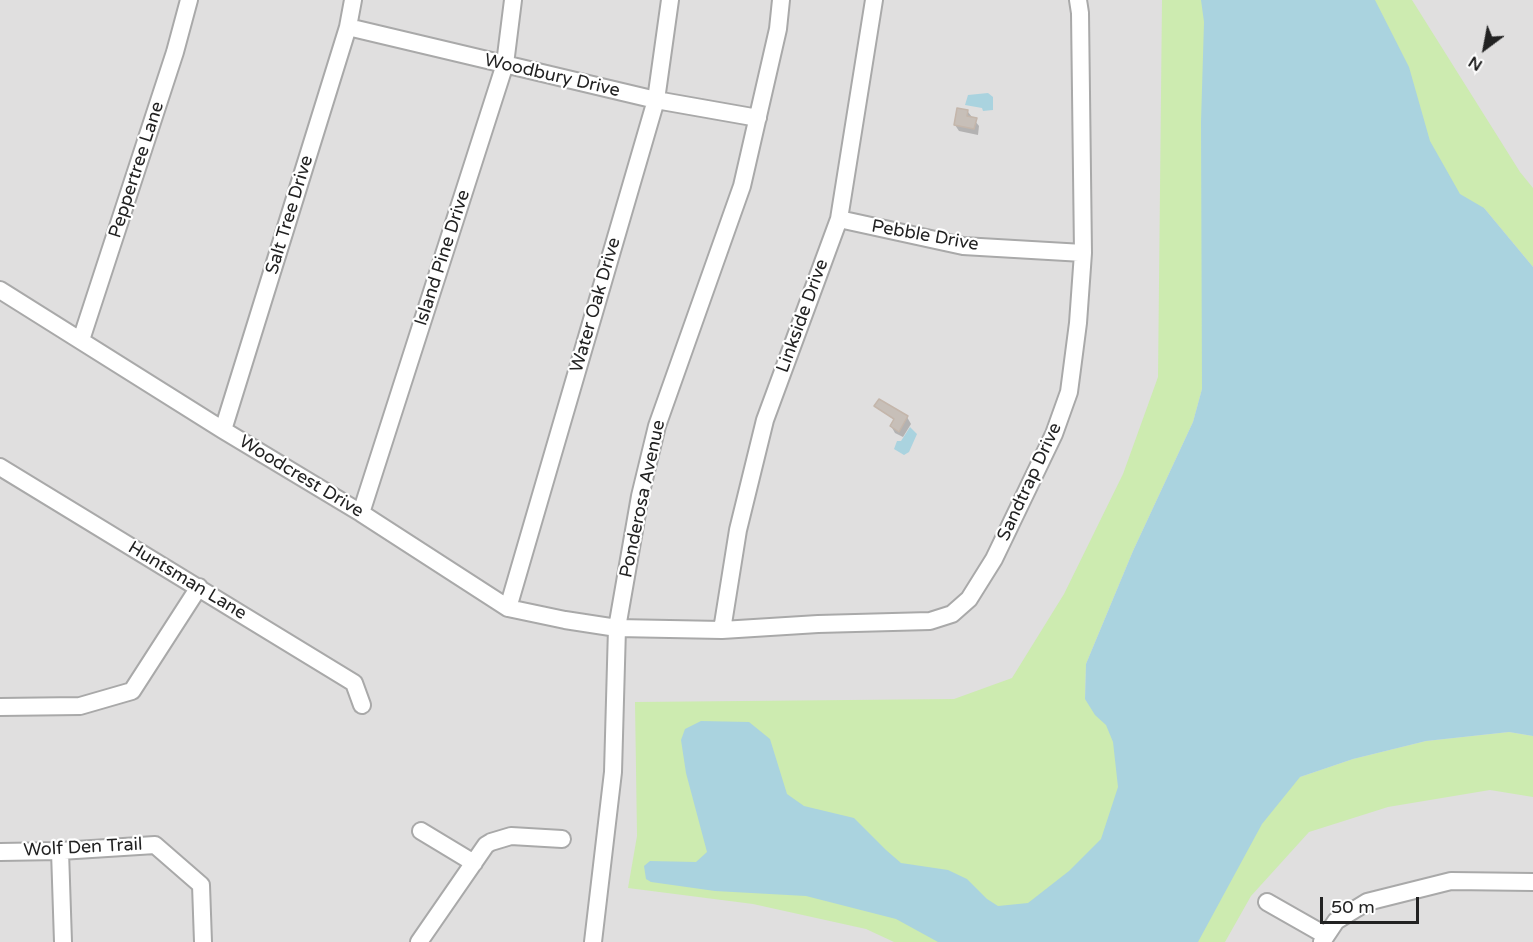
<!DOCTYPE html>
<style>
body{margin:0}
#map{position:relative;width:1533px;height:942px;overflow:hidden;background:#f2efe9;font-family:"Varela Round",sans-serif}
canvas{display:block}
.north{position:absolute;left:1455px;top:18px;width:60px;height:60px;-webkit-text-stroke:4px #fff;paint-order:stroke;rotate:212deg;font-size:16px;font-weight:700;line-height:24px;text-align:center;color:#222}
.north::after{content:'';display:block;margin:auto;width:21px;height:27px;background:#222;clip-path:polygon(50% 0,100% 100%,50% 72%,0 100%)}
.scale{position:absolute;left:1320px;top:897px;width:99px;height:27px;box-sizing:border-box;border:3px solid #222;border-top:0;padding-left:8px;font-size:18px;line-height:21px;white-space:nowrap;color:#222;-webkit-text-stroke:4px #fff;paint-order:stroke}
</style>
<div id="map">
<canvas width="1533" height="942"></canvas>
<div class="north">N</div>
<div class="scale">50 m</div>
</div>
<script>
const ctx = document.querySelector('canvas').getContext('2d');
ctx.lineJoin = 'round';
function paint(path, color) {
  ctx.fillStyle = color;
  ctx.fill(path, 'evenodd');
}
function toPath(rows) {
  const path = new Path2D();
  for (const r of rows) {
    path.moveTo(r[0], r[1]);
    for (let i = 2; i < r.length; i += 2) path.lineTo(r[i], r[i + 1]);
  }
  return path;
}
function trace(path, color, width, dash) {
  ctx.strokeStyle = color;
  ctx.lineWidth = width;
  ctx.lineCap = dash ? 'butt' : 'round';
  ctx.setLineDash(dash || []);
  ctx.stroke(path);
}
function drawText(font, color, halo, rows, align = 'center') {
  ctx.font = font + ' "Varela Round",sans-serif';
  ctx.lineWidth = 4.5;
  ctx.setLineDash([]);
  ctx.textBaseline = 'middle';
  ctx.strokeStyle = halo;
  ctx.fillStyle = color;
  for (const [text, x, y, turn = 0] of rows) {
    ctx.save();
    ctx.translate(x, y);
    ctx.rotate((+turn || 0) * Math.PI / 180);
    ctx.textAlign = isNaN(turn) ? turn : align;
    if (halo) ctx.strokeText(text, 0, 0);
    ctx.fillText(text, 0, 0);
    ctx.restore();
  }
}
paint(toPath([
 [0,0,1533,0,1533,942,0,942]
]), '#e0dfdf');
paint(toPath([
 [1162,0,1412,0,1520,172,1533,188,1533,267,1484,208,1203,344,1202,389,1193,422,1133,551,1086,664,1085,699,1300,777,1353,759,1426,741,1509,732,1533,736,1533,797,1490,790,1388,807,1309,832,1251,896,1225,942,894,942,866,929,753,904,628,888,637,836,635,702,954,699,1012,678,1064,594,1123,474,1158,377]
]), '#cdebb0');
paint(toPath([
 [1201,0,1375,0,1409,67,1430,141,1460,194,1484,208,1533,267,1533,736,1509,732,1426,741,1353,759,1300,777,1262,824,1198,942,938,942,896,919,806,896,715,891,651,882,646,879,644,866,650,861,696,862,707,852,686,773,681,740,685,729,701,721,749,722,770,739,787,794,804,806,854,818,886,850,901,863,948,870,967,879,987,899,998,906,1028,903,1069,871,1101,839,1118,787,1113,742,1106,725,1095,715,1085,699,1086,664,1133,551,1193,422,1202,389,1201,122,1204,22],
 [988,93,993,97,993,110,983,111,982,108,965,105,968,95],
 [910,427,917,434,909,452,904,455,894,449,897,441,901,441]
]), '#aad3df');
paint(toPath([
 [968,112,979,126,978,135,959,131,955,125],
 [891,416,907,417,911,424,903,437,895,433,891,426,894,421]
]), '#0003');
const building = toPath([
 [957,108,968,110,967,116,977,118,974,129,954,125,957,108],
 [879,399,908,416,899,432,890,426,894,419,874,406,879,399]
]);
paint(building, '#c7bfb8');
trace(building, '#c4b6ab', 1.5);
const minor = toPath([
 [348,27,656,100,758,118],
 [839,219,963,246,1083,253],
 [0,290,223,430,361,513,508,608,565,620,617,628,722,630,818,624,930,621,952,614,969,599,994,559,1054,434,1069,392,1078,323,1083,253,1080,13,1078,0],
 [81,340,175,52,189,0],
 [223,430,348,27,353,0],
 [0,467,354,683,362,705],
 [361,513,505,64,513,0],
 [508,608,656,100,670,0],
 [722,630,738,530,765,420,839,219,874,0],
 [0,707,80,706,132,691,199,587],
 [421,831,474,863],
 [60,851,63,942],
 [0,852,60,851,155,845,201,885,203,942],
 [1267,902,1325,935],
 [419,942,486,845,491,842,511,836,562,839],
 [593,942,613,772,617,628,640,496,657,426,742,186,778,29,781,0],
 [1322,942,1336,921,1367,902,1451,881,1533,882]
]);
trace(minor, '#a9a9a9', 20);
trace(minor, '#fff', 16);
drawText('18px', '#222', '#fff', [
 ["Woodbury Drive",552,76,13],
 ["Peppertree Lane",137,170,-72],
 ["Salt Tree Drive",290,215,-73],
 ["Pebble Drive",925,236,10],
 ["Island Pine Drive",443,258,-72],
 ["Water Oak Drive",596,305,-74],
 ["Linkside Drive",803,316,-70],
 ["Woodcrest Drive",301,477,31],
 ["Sandtrap Drive",1030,482,-65],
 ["Ponderosa Avenue",643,499,-78],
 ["Huntsman Lane",187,581,31],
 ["Wolf Den Trail",83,848,-3]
]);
</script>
